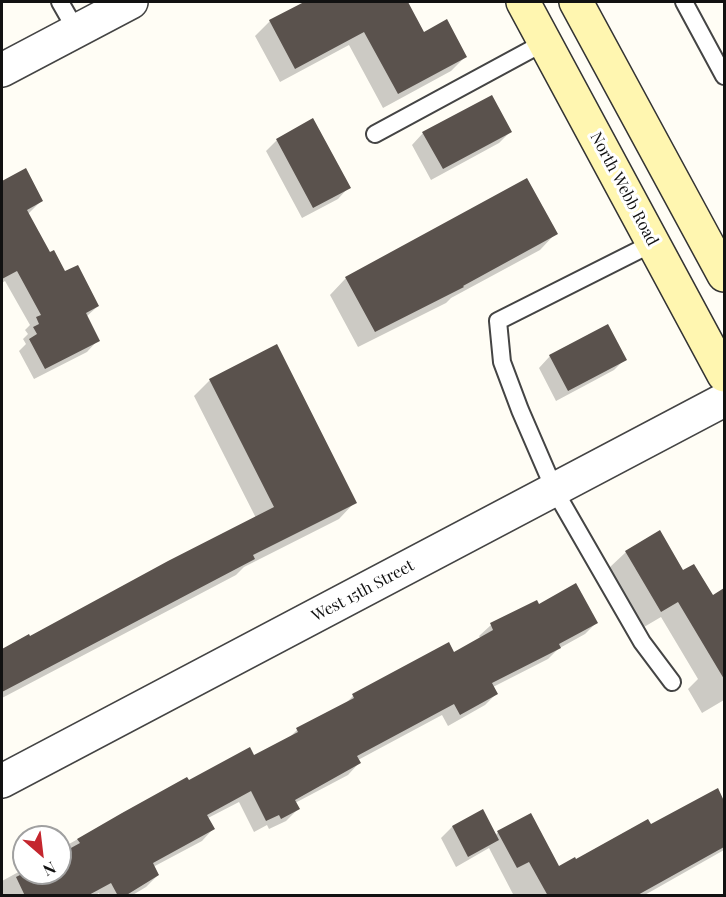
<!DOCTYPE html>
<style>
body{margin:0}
#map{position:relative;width:726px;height:897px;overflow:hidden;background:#fffdf5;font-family:"Playfair Display",serif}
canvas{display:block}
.frame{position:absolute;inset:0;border:3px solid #111;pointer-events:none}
.north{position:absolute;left:12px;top:825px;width:60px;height:60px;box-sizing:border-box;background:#fff;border:2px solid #a0a0a0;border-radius:50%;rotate:152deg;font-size:16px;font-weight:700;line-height:24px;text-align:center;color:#111}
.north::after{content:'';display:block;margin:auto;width:21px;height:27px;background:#c4262e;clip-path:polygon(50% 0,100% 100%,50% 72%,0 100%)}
</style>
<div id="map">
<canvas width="726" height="897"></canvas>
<div class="frame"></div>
<div class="north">N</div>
</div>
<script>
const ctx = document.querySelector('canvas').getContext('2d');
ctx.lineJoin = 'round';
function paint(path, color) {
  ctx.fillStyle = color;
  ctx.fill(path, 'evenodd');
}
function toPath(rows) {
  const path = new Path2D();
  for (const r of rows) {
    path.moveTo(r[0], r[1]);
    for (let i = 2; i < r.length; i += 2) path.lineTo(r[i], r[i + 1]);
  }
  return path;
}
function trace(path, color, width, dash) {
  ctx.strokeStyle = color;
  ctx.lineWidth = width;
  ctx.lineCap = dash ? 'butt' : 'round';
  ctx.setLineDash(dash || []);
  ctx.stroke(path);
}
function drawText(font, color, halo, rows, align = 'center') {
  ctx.font = font + ' "Playfair Display",serif';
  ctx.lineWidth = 6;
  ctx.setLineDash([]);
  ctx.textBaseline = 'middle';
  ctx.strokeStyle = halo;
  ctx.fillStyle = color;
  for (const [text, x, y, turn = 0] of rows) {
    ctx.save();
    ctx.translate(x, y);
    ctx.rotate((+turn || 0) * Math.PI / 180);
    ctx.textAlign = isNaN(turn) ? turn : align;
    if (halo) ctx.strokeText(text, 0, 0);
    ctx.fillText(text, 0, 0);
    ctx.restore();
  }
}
paint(toPath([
 [307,2,406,2,423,34,466,56,451,71,383,108,349,45,280,82,255,36,270,21],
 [510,132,499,143,431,180,412,145,423,133],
 [277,140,349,187,338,199,302,218,266,151],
 [25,170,41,201,28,214,50,254,65,273,98,306,86,317,98,340,87,352,34,379,19,351,26,344,23,339,28,334,25,330,30,325,5,281,2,283,2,183],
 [556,233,540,250,451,298,446,303,358,347,330,295,346,278],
 [550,356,625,359,614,370,556,401,539,368],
 [210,380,355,502,339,519,244,567,236,575,2,698,2,651,256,518,194,396],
 [659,532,682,572,712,597,719,593,724,602,724,700,702,713,688,689,698,679,661,617,644,627,609,568,626,552],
 [538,606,596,623,585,634,558,649,548,659,493,687,496,694,485,705,448,726,442,715,358,760,359,763,348,775,295,803,298,809,286,821,269,829,267,825,254,832,239,802,208,818,213,829,202,841,153,867,158,875,146,887,131,896,100,896,99,893,94,896,2,896,2,881,24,869,24,873,60,873,60,849,186,779,188,782,254,757,288,739,297,730,344,705,353,696,454,654,481,639,479,636,491,625],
 [724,801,724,850,643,896,514,896,489,848,456,867,441,838,452,827,482,811,495,836,498,832,558,868,650,826]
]), '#0003');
paint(toPath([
 [304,2,408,2,424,32,447,19,467,57,398,94,364,32,295,69,269,20],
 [492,95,512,132,443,169,422,132],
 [313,118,351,188,313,208,276,139],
 [26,168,43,201,27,210,50,252,54,250,65,271,78,265,99,306,86,313,100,341,45,369,29,339,37,334,33,327,39,324,36,317,41,315,17,271,2,279,2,181],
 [527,178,558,234,463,286,464,287,375,332,345,277],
 [608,324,627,360,568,391,549,355],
 [277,344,357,503,253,555,255,559,2,692,2,649,29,634,30,636,168,561,274,507,209,379],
 [660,530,683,570,694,564,713,595,724,588,724,679,678,602,661,612,625,551],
 [576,583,598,623,559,644,561,648,492,683,498,694,460,715,454,704,357,756,361,763,295,800,300,809,281,819,279,815,266,821,251,791,207,815,215,829,153,863,159,875,125,896,118,896,111,883,87,896,25,896,16,877,24,873,60,873,60,854,80,843,77,839,122,813,187,777,189,780,250,747,254,755,298,732,296,728,354,698,352,694,449,642,454,652,493,630,490,623,537,600,539,604],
 [718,788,724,801,724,847,636,896,548,896,529,862,517,868,497,831,531,813,559,866,575,857,576,859,648,819,651,824],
 [483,809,499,840,468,857,452,826]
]), '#5a524d');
const service = toPath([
 [60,2,76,30],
 [684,2,724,76],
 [375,134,545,42],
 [653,243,498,321,502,362,520,410,555,491,642,642,672,682]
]);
const minor = toPath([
 [2,70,131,2],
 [2,781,724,400]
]);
const secondary = toPath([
 [523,2,724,375],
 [576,2,724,275]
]);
trace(service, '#444', 20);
trace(minor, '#444', 36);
trace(secondary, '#333', 36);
trace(service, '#fff', 16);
trace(minor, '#fff', 33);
trace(secondary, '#fff6b0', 33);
drawText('16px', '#111', '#fff', [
 ["North Webb Road",624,189,62],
 ["West 15th Street",363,591,-28]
]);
</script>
